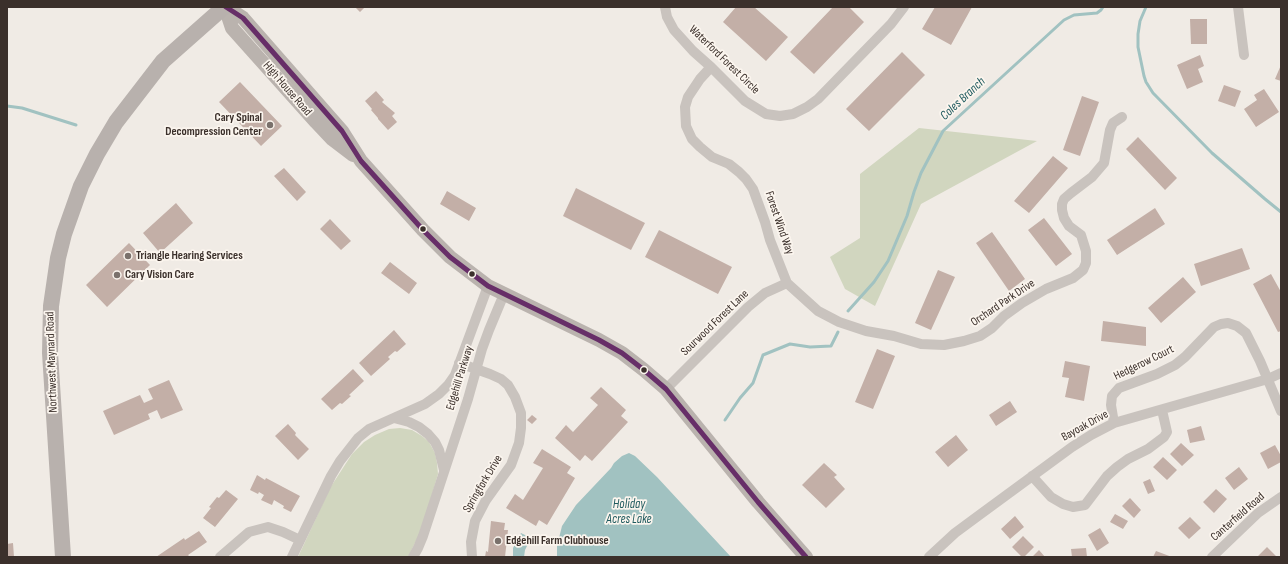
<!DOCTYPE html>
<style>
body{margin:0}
#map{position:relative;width:1288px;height:564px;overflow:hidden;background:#f0ebe5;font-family:"Sofia Sans Condensed",sans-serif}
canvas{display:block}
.frame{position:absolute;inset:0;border:8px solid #3b302b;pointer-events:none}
</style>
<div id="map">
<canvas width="1288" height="564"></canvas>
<div class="frame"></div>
</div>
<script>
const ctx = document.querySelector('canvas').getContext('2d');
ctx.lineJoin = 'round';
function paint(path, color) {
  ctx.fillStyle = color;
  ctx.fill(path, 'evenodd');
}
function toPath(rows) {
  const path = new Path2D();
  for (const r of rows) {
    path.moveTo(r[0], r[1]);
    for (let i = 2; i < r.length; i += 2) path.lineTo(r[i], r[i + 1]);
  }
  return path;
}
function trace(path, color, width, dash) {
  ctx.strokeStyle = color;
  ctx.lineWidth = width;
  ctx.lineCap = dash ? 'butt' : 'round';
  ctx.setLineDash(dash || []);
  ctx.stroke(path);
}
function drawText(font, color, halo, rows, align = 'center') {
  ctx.font = font + ' "Sofia Sans Condensed",sans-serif';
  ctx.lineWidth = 3.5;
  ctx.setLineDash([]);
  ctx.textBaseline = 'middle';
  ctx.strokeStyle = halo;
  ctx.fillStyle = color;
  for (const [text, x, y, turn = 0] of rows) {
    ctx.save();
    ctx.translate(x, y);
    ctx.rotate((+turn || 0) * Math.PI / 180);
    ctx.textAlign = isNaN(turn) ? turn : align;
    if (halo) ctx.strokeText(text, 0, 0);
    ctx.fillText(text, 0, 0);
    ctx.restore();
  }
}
paint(toPath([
 [919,128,1037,141,921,204,875,306,845,289,830,257,860,238,860,174],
 [400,428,412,430,422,436,429,442,435,453,437,463,438,474,428,508,418,537,408,557,298,557,330,488,352,454,364,442,375,435,389,429]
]), '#d1d6bf');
paint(toPath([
 [629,453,635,456,657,477,731,557,557,557,557,546,562,526,576,505,611,468,614,463,622,456],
 [521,533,531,538,525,550,524,557,513,557,513,548]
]), '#a1c2c1');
trace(toPath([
 [1146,7,1140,21,1138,34,1138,47,1144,76,1146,82,1153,93,1212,153,1265,199,1281,212],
 [7,106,22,108,76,125],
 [848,311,874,282,888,261,907,216,914,192,921,173,943,131,1064,20,1074,15,1097,13,1101,10,1103,7],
 [725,420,740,398,753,383,763,355,790,344,810,347,831,346,838,332]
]), '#a1c2c1', 3);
paint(toPath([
 [355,7,365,7,360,12],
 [736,7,754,7,788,37,766,61,723,22],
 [833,7,849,7,864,22,814,74,790,52],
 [935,7,972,7,951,45,922,29],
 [1190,19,1207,19,1207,44,1191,44],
 [902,52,925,75,869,131,846,109],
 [1200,55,1204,66,1198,69,1203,82,1187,89,1177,65],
 [1281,65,1281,81,1275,79],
 [240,82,282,126,261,146,219,102],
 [1224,85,1241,91,1235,107,1218,101],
 [1264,89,1279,112,1256,127,1244,109,1257,100,1254,95],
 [376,91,384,100,382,102,395,113,392,116,397,122,388,130,378,119,378,118,371,110,372,109,365,101],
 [1082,96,1099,102,1080,156,1063,150],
 [1138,137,1177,178,1165,190,1126,149],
 [1053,156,1068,168,1029,213,1014,201],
 [284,168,306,192,297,201,274,176],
 [576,188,645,223,631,250,563,216],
 [447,191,476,208,469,221,440,204],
 [176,203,193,223,160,253,143,233],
 [1155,208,1165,224,1117,255,1107,240],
 [1044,218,1072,254,1056,266,1028,230],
 [330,219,351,241,341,250,320,229],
 [659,230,732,267,718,294,645,257],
 [992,232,1025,279,1009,291,976,243],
 [129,243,150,265,107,307,86,285],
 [1242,248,1250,269,1201,286,1194,264],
 [390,262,417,283,409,294,381,273],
 [938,270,955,277,931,330,915,323],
 [1271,274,1281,292,1281,331,1278,332,1253,284],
 [1183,277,1196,292,1161,323,1148,308],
 [1103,321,1146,327,1146,346,1101,341],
 [394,330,406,344,397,352,395,351,388,357,390,359,371,376,359,363],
 [877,349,895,356,873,409,855,402],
 [1065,361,1090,366,1084,401,1065,397,1069,378,1062,377],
 [353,369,364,381,349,395,351,396,342,404,340,403,332,410,321,399],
 [169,380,183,410,161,419,157,410,148,414,150,419,114,435,103,411,140,395,144,403,153,399,148,389],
 [601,387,626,410,621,416,628,422,592,461,585,455,580,461,555,438,566,425,573,432,598,405,590,398],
 [1010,401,1017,412,996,426,989,415],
 [532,415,537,419,532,424,527,420],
 [288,424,296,433,295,435,309,449,298,460,275,436],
 [1201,426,1205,440,1190,443,1187,430],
 [956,435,968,450,948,467,935,452],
 [1181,443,1194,455,1182,466,1170,454],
 [1275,445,1281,456,1281,462,1268,469,1260,453],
 [542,449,571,467,567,473,575,478,547,525,539,520,536,526,506,508,515,494,523,500,543,468,533,463],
 [1163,457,1177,470,1167,480,1153,467],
 [824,463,837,475,834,477,845,489,826,508,802,485],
 [1239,467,1248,479,1234,490,1225,478],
 [257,475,265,480,266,478,300,496,291,512,283,508,284,506,274,500,272,505,261,500,264,495,259,492,258,494,250,490],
 [1150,479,1155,491,1148,494,1143,482],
 [1216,489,1227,499,1214,513,1203,502],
 [226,490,238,499,215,527,203,518,211,508,209,507,217,497,219,498],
 [1130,498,1141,510,1134,518,1122,506],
 [1115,514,1128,521,1123,529,1110,522],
 [1015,516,1024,527,1010,539,1001,529],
 [1190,517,1201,528,1189,539,1178,528],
 [491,521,505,523,504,530,508,530,505,557,485,557,486,551,488,552],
 [1100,528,1109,543,1097,551,1088,535],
 [199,531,207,542,188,555,190,557,156,557,184,538,185,540],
 [1023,536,1034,547,1024,557,1022,557,1012,547],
 [13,543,14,557,7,557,7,544],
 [1267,547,1277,557,1257,557],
 [1086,548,1087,557,1072,557,1071,549],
 [1039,550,1045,557,1032,557],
 [1156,551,1172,557,1153,557]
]), '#c3afa7');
trace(toPath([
 [665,7,667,17,674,30,693,51,711,67,745,101,766,114,780,116,793,114,807,107,818,99,891,24,904,7],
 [1238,7,1244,55],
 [711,67,700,79,688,97,685,107,686,126,692,139,700,147,712,157,729,164,739,172,746,179,753,189,765,222,770,240,787,283,818,311,839,322,866,331,894,336,921,344,944,345,964,341,980,336,992,328,1004,316,1022,303,1046,289,1073,278,1083,270,1086,263,1086,251,1081,235,1069,226,1064,218,1062,210,1062,204,1064,199,1071,193,1092,177,1104,163,1110,130,1113,123,1122,117],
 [459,363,490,374,501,379,508,385,515,397,521,413,521,428,519,443,511,465,486,500,475,521,471,542,472,557],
 [666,389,748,307,765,293,787,283],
 [394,418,409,422,419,427,428,434,435,442,439,450,444,470],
 [1114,423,1111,405,1112,396,1119,388,1157,374,1175,365,1185,357,1214,327,1221,324,1228,323,1237,326,1246,333,1260,361,1281,411],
 [1032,476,1051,497,1063,504,1073,507,1085,505,1107,476,1117,467,1128,459,1148,449,1164,437,1167,432,1162,410],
 [220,557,249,532,268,527,283,532,300,540],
 [292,557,331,476,340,461,358,438,369,429,425,404,439,394,448,385,455,375,488,286],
 [413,557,418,548,423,536,468,399,482,349,489,330,504,294],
 [929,557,955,533,978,516,1072,447,1091,435,1114,423,1268,379,1281,373],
 [1212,557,1258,513,1281,497]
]), '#c9c3be', 10);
trace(toPath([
 [225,7,232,28,316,122,332,139,353,155],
 [226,7,243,18,342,131,361,161,423,230,450,257,488,286,599,340,622,353,644,370,666,389,758,502,806,557]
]), '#bab3ae', 14);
trace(toPath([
 [63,557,50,353,51,306,58,258,64,234,81,186,97,154,116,122,163,61,224,7]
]), '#b8b1ad', 16);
trace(toPath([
 [226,7,243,18,342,131,361,161,423,230,450,257,488,286,599,340,622,353,644,370,666,389,758,502,806,557]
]), '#672e68', 5);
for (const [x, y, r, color] of [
 [270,125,4,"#7a716c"],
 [423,229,3.5,"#3b302b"],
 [128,256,4,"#7a716c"],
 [472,274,3.5,"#3b302b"],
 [117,275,4,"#7a716c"],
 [644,370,3.5,"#3b302b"],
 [498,541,4,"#7a716c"]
]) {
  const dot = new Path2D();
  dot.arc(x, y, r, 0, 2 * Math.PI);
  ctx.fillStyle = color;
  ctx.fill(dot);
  trace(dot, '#fbf5ee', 1.5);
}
drawText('12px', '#3b302b', '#fbf5ee', [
 ["Waterford Forest Circle",724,60,44],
 ["High House Road",287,89,49],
 ["Forest Wind Way",779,223,71],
 ["Orchard Park Drive",1003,303,-34],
 ["Sourwood Forest Lane",715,323,-44],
 ["Northwest Maynard Road",52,362,-92],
 ["Hedgerow Court",1144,363,-26],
 ["Edgehill Parkway",460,378,-73],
 ["Bayoak Drive",1085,426,-29],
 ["Springfork Drive",483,484,-59],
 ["Canterfield Road",1238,517,-41]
]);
drawText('bold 12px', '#3b302b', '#fbf5ee', [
 ["Cary Spinal",262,118,"right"],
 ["Decompression Center",262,132,"right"],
 ["Triangle Hearing Services",136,256],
 ["Cary Vision Care",125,275],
 ["Edgehill Farm Clubhouse",506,541]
], 'left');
drawText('italic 13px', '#1f5a5e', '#fbf5ee', [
 ["Coles Branch",963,99,-43],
 ["Holiday",629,505],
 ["Acres Lake",629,520]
]);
</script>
